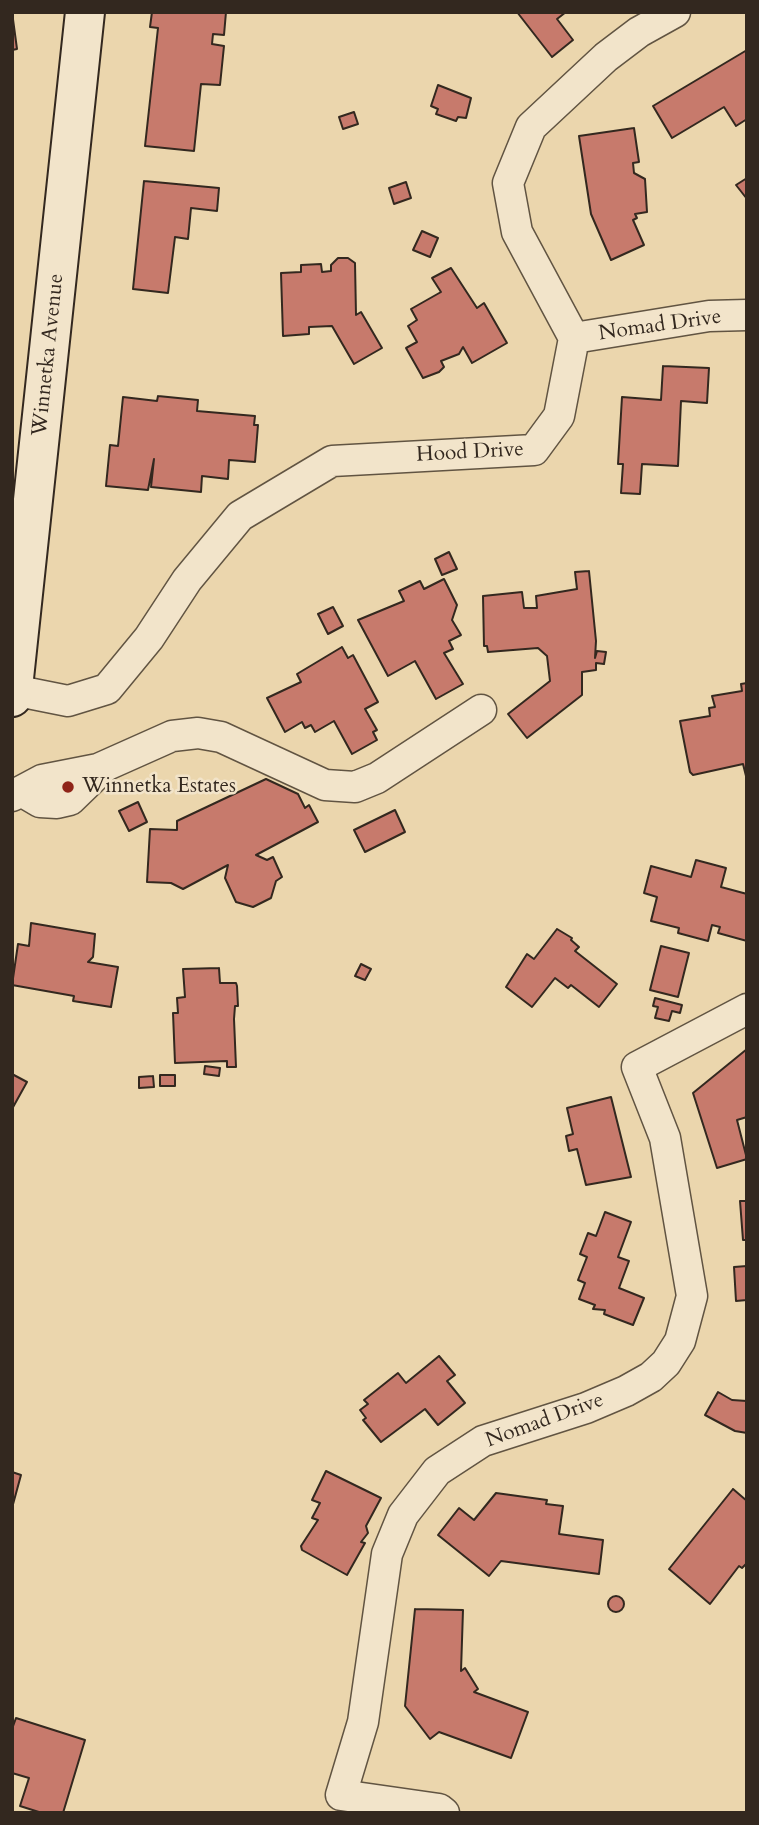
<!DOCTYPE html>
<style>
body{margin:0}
#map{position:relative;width:759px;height:1825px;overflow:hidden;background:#ebd6ad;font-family:Cardo,serif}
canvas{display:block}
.frame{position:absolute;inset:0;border:14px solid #33281f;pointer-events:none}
</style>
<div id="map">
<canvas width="759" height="1825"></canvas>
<div class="frame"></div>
</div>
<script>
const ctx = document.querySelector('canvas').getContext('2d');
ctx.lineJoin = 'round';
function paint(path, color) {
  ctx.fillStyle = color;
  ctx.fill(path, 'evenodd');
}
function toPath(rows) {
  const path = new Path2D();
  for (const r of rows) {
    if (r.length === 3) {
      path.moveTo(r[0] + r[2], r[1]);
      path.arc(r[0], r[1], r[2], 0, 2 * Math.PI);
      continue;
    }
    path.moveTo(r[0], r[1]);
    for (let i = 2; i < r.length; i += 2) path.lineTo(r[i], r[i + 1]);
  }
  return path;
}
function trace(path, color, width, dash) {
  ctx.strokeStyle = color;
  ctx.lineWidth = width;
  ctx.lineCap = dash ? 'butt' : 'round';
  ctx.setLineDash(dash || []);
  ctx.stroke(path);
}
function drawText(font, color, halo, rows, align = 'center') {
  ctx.font = font + ' Cardo,serif';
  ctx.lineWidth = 5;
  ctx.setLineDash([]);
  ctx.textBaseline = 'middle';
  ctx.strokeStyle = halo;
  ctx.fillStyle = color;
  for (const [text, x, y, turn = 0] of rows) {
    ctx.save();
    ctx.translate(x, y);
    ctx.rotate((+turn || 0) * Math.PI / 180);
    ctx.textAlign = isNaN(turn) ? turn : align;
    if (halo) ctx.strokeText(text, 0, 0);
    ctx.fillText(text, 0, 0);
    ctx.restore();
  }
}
const building = toPath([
 [12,12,17,49,12,50,12,12],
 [152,12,226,12,224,35,213,34,212,44,224,46,220,85,201,84,194,151,145,146,158,28,150,27,152,12],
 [517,12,566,12,557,19,573,40,552,57,517,12],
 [747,50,747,119,736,126,724,107,672,138,653,106,747,50],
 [438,85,471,98,466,118,458,117,456,121,436,114,438,109,431,106,438,85],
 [354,112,358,124,343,129,339,117,354,112],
 [634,128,639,162,633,163,634,173,645,179,647,212,635,214,637,218,633,220,644,245,611,260,591,214,579,136,634,128],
 [747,178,747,199,736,185,747,178],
 [144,181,219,188,217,211,191,208,188,239,175,237,168,293,133,289,144,181],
 [406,182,411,198,394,204,389,188,406,182],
 [422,231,438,238,430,257,413,250,422,231],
 [338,258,348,258,355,263,356,315,361,312,382,348,354,364,332,326,309,327,309,334,283,336,281,273,301,272,301,265,321,264,322,272,331,271,331,265,338,258],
 [451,268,477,308,484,303,507,343,472,363,463,347,459,354,441,361,444,367,439,372,423,378,406,348,417,342,408,326,417,320,411,309,441,292,432,278,451,268],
 [663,366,709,368,707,403,681,401,678,466,642,464,640,494,621,493,623,464,618,464,622,397,661,400,663,366],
 [158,396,198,400,197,411,255,416,254,425,258,425,255,462,229,460,228,479,202,476,201,492,151,487,154,459,148,490,106,486,110,445,118,446,123,397,157,401,158,396],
 [449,552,457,569,442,575,435,559,449,552],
 [589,571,596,641,595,658,597,651,606,652,604,664,596,663,596,670,582,672,582,695,527,738,508,714,550,681,547,656,538,648,488,652,487,646,484,646,483,596,522,592,524,608,537,608,536,596,577,589,575,572,589,571],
 [444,579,457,605,452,620,461,635,449,641,453,649,444,653,463,684,436,699,415,661,388,676,358,620,404,601,399,591,420,581,424,589,444,579],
 [333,607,343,626,328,634,318,614,333,607],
 [342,647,348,658,353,655,378,702,365,709,377,730,373,732,377,740,352,754,334,721,315,732,311,725,305,728,302,722,285,732,267,698,301,682,297,674,342,647],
 [747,683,747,780,743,764,693,775,690,772,680,721,710,716,709,708,715,707,712,696,742,691,741,684,747,683],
 [266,779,298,794,305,808,309,805,318,822,256,855,267,860,273,857,282,877,276,881,271,898,253,907,236,902,225,878,228,865,183,889,171,883,147,882,150,829,177,830,177,821,266,779],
 [138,802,147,822,129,831,119,811,138,802],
 [395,810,405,832,365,852,354,830,395,810],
 [696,860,726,868,721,887,747,894,747,941,718,933,720,927,712,925,708,941,678,933,679,928,651,921,657,897,644,893,651,866,691,877,696,860],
 [31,923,95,934,93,957,88,962,118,967,111,1007,73,1001,74,996,12,985,18,944,29,946,31,923],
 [557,929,572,938,571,940,579,947,575,951,617,984,599,1007,571,985,568,988,555,978,532,1007,506,987,527,954,534,959,557,929],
 [661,946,689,953,678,997,650,990,661,946],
 [361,964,371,969,365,980,355,976,361,964],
 [219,968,220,983,236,983,237,986,238,1006,235,1006,234,1019,236,1067,227,1067,227,1061,175,1063,173,1013,178,1013,177,998,185,997,183,969,219,968],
 [655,998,682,1005,680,1013,672,1011,669,1021,655,1018,658,1007,653,1006,655,998],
 [747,1049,747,1117,737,1120,747,1159,717,1168,693,1093,747,1049],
 [205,1066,220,1068,219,1076,204,1074,205,1066],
 [12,1074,27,1082,12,1109,12,1074],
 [160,1075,175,1075,175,1086,160,1086,160,1075],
 [153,1076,154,1087,139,1088,139,1077,153,1076],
 [611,1097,631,1177,586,1185,577,1149,569,1151,566,1136,573,1134,567,1108,611,1097],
 [740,1201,747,1201,747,1240,743,1240,740,1201],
 [605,1212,631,1222,618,1257,629,1261,619,1288,644,1298,633,1325,604,1314,605,1310,593,1309,595,1305,579,1299,585,1283,578,1280,587,1257,580,1254,588,1233,596,1236,605,1212],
 [747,1266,747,1300,736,1301,734,1267,747,1266],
 [439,1356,455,1375,447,1381,465,1403,438,1425,425,1409,381,1442,363,1420,366,1418,360,1410,368,1404,364,1400,398,1373,406,1383,439,1356],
 [718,1392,732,1400,747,1401,747,1433,735,1431,705,1415,718,1392],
 [326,1471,381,1498,366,1526,368,1533,361,1542,365,1543,347,1575,302,1550,301,1546,318,1520,312,1518,320,1503,312,1500,326,1471],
 [12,1472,21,1475,12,1508,12,1472],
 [733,1489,747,1501,747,1563,742,1568,739,1566,710,1604,669,1569,733,1489],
 [496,1493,547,1500,546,1504,563,1506,559,1534,603,1540,599,1574,501,1561,489,1576,438,1535,459,1508,474,1520,496,1493],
 [616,1604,8],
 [415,1609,463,1610,461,1671,465,1668,478,1689,474,1692,528,1712,511,1758,439,1732,430,1739,405,1706,415,1609],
 [16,1718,85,1740,63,1813,42,1813,20,1806,29,1778,12,1773,12,1729,16,1718]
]);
paint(building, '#c77a6c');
trace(building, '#33281f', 2);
const minor = toPath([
 [574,338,709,316,747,315],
 [13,690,68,701,107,689,149,638,187,580,240,516,332,461,534,450,559,416,574,338,517,232,508,183,531,127,606,57,639,32,675,12],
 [23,792,40,802,57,803,70,800,103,768],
 [12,796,42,780,98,769,172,736,198,733,221,737,325,785,355,787,377,778,481,710],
 [444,1813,439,1809,341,1795,363,1722,387,1554,403,1515,437,1471,483,1441,586,1408,626,1391,651,1377,666,1363,680,1341,692,1296,665,1138,637,1067,747,1009]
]);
const secondary = toPath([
 [12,697,85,12]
]);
trace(minor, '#615442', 33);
trace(secondary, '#33281f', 42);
trace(minor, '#f2e4ca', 30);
trace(secondary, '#f2e4ca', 38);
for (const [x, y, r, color] of [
 [68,787,7,"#8f2418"]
]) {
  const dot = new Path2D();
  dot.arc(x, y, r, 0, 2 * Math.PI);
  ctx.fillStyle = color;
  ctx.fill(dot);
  trace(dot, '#f2e4ca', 2.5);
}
drawText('21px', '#33281f', '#f2e4ca', [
 ["Nomad Drive",660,326,-8],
 ["Winnetka Avenue",49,355,-84],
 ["Hood Drive",470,453,-3],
 ["Nomad Drive",545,1421,-20]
]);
drawText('21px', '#33281f', '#f2e4ca', [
 ["Winnetka Estates",82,787]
], 'left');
</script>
